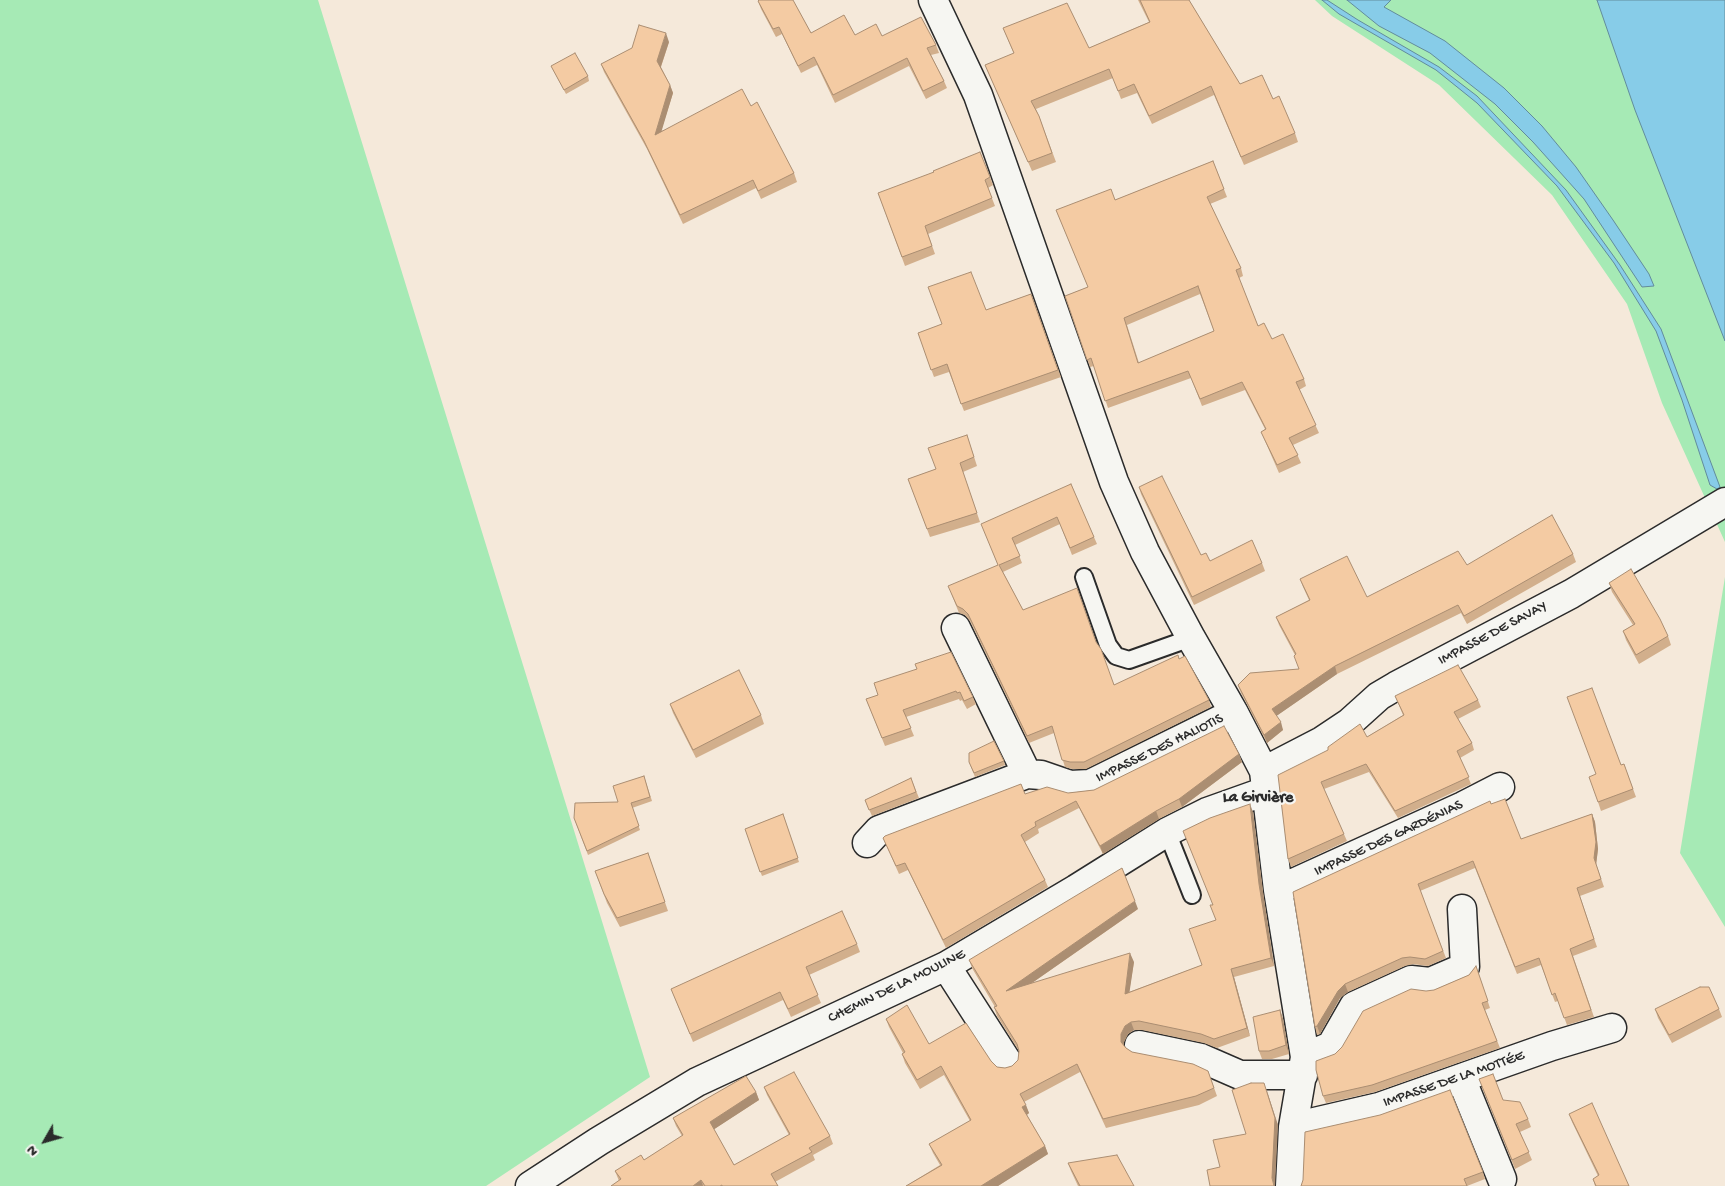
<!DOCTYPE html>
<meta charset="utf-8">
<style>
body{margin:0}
#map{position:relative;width:1725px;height:1186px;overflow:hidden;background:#f5e9da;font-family:"Gochi Hand",sans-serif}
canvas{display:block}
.north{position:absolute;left:20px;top:1116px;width:50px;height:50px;-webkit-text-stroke:4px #f6f6f2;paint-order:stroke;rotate:232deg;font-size:14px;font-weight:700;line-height:20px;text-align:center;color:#2b2b2b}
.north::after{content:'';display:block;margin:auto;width:18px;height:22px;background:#2b2b2b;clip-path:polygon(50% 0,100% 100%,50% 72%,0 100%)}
</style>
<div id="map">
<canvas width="1725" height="1186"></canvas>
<div class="north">N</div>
</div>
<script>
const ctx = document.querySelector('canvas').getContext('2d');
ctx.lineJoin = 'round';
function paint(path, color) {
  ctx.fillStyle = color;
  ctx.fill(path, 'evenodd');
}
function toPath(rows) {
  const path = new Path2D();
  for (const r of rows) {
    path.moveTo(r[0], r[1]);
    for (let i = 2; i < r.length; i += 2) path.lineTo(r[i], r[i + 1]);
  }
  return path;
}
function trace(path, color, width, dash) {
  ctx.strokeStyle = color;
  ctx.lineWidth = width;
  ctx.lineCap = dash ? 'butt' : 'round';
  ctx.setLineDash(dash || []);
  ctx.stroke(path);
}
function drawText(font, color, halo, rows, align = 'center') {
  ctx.font = font + ' "Gochi Hand",sans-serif';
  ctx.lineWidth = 4.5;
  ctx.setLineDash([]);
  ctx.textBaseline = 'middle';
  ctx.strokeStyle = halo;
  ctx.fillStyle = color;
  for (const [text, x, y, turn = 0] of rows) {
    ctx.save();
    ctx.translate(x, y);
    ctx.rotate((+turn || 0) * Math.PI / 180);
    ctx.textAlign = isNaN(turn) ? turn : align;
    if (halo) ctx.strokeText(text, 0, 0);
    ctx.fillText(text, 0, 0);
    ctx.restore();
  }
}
paint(toPath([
 [0,0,318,0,650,1077,486,1186,0,1186],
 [1315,0,1725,0,1725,542,1662,403,1627,304,1552,195,1439,85,1332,16],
 [1725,577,1725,927,1680,853]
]), '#a6eab5');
const water = toPath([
 [1322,0,1327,0,1358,20,1439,67,1477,96,1566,190,1620,265,1661,329,1720,487,1717,489,1710,485,1682,400,1656,331,1614,263,1557,186,1477,103,1436,70,1339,14,1322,0],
 [1347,0,1391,0,1384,7,1445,41,1504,88,1542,126,1576,167,1613,220,1649,274,1654,286,1642,287,1584,199,1533,142,1495,104,1430,53,1379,26,1347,0],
 [1597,0,1725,0,1725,341,1635,110,1597,0]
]);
paint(water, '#87cce8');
trace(water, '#628c9c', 1);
const service = toPath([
 [1084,577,1108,645,1116,656,1129,660,1191,638],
 [1167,832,1192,895]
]);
const minor = toPath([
 [933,0,978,95,1114,482,1145,552,1191,638,1234,713,1264,771,1278,890,1305,1057,1293,1127,1290,1186],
 [956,628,1027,774],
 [1264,771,1322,741,1349,723,1379,696,1396,686,1571,594,1725,502],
 [867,843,879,830,1027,774,1041,775,1070,785,1090,784,1234,713],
 [1278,890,1463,806,1500,787],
 [946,966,1007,1061],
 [1139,1045,1201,1058,1240,1075,1303,1075],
 [1305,1057,1331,1046,1354,1006,1411,980,1430,982,1465,967,1462,909],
 [1461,1078,1502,1179],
 [1293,1127,1379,1107,1552,1046,1612,1028],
 [530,1186,599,1141,697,1082,946,966,1076,889,1167,832,1207,812,1266,791]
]);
trace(service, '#2b2b2b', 20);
trace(minor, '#2b2b2b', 31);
trace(service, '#f6f6f2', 16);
trace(minor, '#f6f6f2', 28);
paint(toPath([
 [1138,0,1189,0,1240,84,1273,99,1295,133,1298,142,1244,165,1214,95,1152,124,1137,93,1121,99,1113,78,1036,109,1039,116,1056,162,1032,171,985,65,1014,54,1003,28,1089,48,1149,22],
 [758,1,795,4,811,33,882,36,936,45,939,53,931,55,944,81,947,88,926,99,909,66,835,103,817,65,801,73,782,34,776,37,761,9],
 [669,42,661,67,670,85,673,93,661,131,751,106,794,173,797,182,761,199,756,188,683,224,647,149,604,72,601,64],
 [551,66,588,76,589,81,566,94],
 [1213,161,1227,197,1210,204,1241,268,1243,276,1239,278,1258,326,1272,339,1304,379,1306,386,1299,390,1319,433,1293,445,1301,463,1279,473,1261,432,1265,429,1245,390,1202,406,1191,378,1108,408,1094,366,1090,367,1065,296,1088,287,1056,210,1115,200],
 [1200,294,1214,331,1139,363,1127,325],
 [990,177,993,185,988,188,995,206,928,234,935,254,905,266,878,193],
 [1031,294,1061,377,964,411,949,372,934,377,918,333,986,310],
 [967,435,977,466,963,472,980,522,930,537,908,479,936,469],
 [1071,484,1097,544,1072,555,1060,524,1015,545,1022,563,1003,572,1023,610,1096,642,1114,685,1179,659,1209,700,1211,707,1086,769,1072,769,1065,767,1054,733,1029,743,970,621,965,615,959,613,951,593,998,565,984,531],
 [1139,487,1201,555,1210,561,1262,563,1265,571,1194,605,1141,494],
 [1573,554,1576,562,1467,624,1461,613,1337,674,1276,716,1283,730,1267,743,1241,693,1238,685,1299,669,1295,655,1279,625,1276,617,1309,600,1303,587,1300,579,1367,597,1467,565],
 [1609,583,1668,636,1671,645,1639,664,1626,640,1623,631,1633,625,1612,592],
 [917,669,973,697,976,704,967,709,962,700,960,701,959,699,906,717,914,736,885,746,866,699,878,695],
 [1395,696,1478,700,1481,707,1458,719,1472,743,1474,750,1460,758,1471,784,1398,818,1369,772,1324,789,1347,841,1291,867,1288,859,1328,750,1367,737,1403,715],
 [670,704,761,715,764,724,696,758,673,713],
 [1239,754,1242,762,1182,807,1159,819,1103,854,1079,808,1038,829,1039,833,1025,842,1045,880,1048,887,946,948,908,870,899,874,883,838,1025,794,1068,793,1094,790],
 [1004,761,1005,765,975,777,969,762],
 [1624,764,1636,797,1601,811,1598,802,1596,774],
 [644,776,652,801,632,808,640,830,588,855,574,818,618,802],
 [911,778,919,798,872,816,865,800],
 [1491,804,1521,839,1592,814,1595,822,1598,849,1596,865,1604,887,1580,896,1597,947,1573,956,1594,1017,1567,1025,1558,1001,1555,1002,1541,965,1517,974,1475,868,1420,891,1446,958,1428,966,1413,964,1405,966,1348,992,1340,998,1320,1034,1317,1035,1315,1027,1293,892],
 [1253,812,1263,892,1274,966,1234,977,1250,1036,1217,1048,1204,1043,1142,1030,1134,1030,1128,1034,1124,1042,1124,1046,1126,1048,1132,1052,1208,1071,1217,1096,1199,1105,1106,1128,1080,1072,1024,1102,1029,1113,1027,1115,1045,1146,1048,1154,998,1186,906,1186,940,1165,933,1153,929,1144,970,1121,944,1075,920,1089,905,1063,902,1054,903,1053,889,1027,886,1019,929,1044,991,1061,997,1067,1005,1068,1012,1066,1018,1060,1019,1051,997,1016,994,1007,995,1007,972,968,969,960,1138,909,1032,983,1134,962,1129,992,1202,965,1216,920,1212,905],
 [783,814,799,862,762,876,745,829],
 [648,853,668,911,620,927,607,903,595,871],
 [857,944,860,952,809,975,821,1003,791,1017,783,1000,693,1042,671,989],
 [1476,966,1490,1008,1485,1010,1500,1048,1375,1092,1326,1103,1323,1096,1335,1054,1434,990,1469,975],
 [1655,1009,1719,1009,1722,1017,1672,1043,1658,1018],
 [1280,1010,1283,1019,1289,1054,1272,1059,1262,1059,1259,1051],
 [764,1087,830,1136,833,1144,813,1155,815,1160,775,1182,778,1186,611,1186,619,1181,615,1171,644,1160,682,1136,676,1126,673,1118,756,1092,759,1100,714,1129,734,1165,789,1135,767,1095],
 [1482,1087,1503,1100,1528,1119,1531,1127,1520,1132,1532,1160,1515,1169],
 [1569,1114,1629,1186,1595,1186,1593,1179,1598,1176,1572,1122],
 [1068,1163,1134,1186,1078,1186,1071,1171],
 [1483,1172,1485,1179,1467,1186,1301,1186]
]), '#d2af8c');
paint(toPath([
 [666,33,669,42,660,69,657,61],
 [670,85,673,93,658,143,655,135],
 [1335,666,1337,674,1275,717,1272,709],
 [1281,722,1283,730,1267,743,1264,735],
 [1239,754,1242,762,1182,807,1179,799],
 [1250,804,1253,812,1263,892,1274,966,1271,958,1259,884],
 [1156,811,1159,819,1103,854,1100,846],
 [1592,814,1595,822,1598,849,1596,865,1604,887,1594,858],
 [1135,901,1138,909,1009,999,1006,991],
 [1130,953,1134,962,1128,1002,1125,994],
 [1231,969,1234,977,1250,1036,1247,1028],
 [1345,984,1348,992,1340,998,1320,1034,1317,1026,1338,991],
 [1280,1010,1283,1019,1289,1054,1286,1045],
 [1131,1022,1134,1030,1128,1034,1124,1042,1124,1050,1121,1042,1121,1034,1125,1026],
 [1267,1091,1278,1125,1275,1186,1274,1186,1272,1178],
 [756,1092,759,1100,713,1130,710,1122],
 [1026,1105,1029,1113,1025,1116,1022,1107],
 [1045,1146,1048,1154,998,1186,981,1186],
 [701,1180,703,1186,693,1186]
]), '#ab8e72');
const building = toPath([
 [759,0,793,0,811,33,844,15,855,35,876,24,882,36,921,17,936,45,927,48,944,81,923,91,907,58,833,95,814,57,798,66,779,27,773,29,758,1,759,0],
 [1140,0,1189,0,1240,84,1262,75,1273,99,1279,96,1295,133,1241,157,1211,86,1149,116,1134,84,1118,91,1109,69,1031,101,1039,116,1052,153,1028,162,985,65,1014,53,1003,28,1067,3,1089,48,1150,22,1140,0],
 [639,25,666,33,657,61,670,85,655,135,742,89,751,106,757,102,794,173,758,191,753,180,680,215,644,141,601,64,632,48,639,25],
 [575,53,588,76,564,90,551,66,575,53],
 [980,152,990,177,985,180,992,198,925,226,932,246,902,257,878,193,934,172,933,171,980,152],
 [1213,161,1224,189,1207,197,1241,268,1236,270,1258,326,1264,323,1272,339,1283,334,1304,379,1296,382,1316,425,1289,438,1298,455,1277,465,1261,432,1266,429,1242,382,1200,399,1188,371,1105,401,1091,358,1087,360,1065,296,1088,287,1056,210,1111,189,1115,200,1213,161],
 [1198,286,1214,331,1138,363,1124,318,1198,286],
 [971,272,986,310,1031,294,1058,370,961,404,947,364,931,370,918,333,942,324,928,287,971,272],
 [967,435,974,457,960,463,977,513,927,529,908,479,936,469,928,448,967,435],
 [1162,476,1201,555,1206,553,1210,561,1252,540,1262,563,1192,597,1139,487,1162,476],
 [1071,484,1094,537,1070,548,1057,517,1012,538,1020,556,999,565,1023,610,1077,588,1096,642,1101,649,1114,685,1178,655,1179,659,1185,656,1209,700,1084,762,1070,762,1062,760,1052,726,1027,736,968,614,963,609,957,606,948,586,998,565,981,524,1071,484],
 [1552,515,1573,554,1464,616,1458,605,1335,666,1272,709,1281,722,1264,735,1238,685,1250,673,1299,669,1294,656,1296,654,1276,617,1310,600,1300,579,1347,556,1367,597,1458,551,1467,565,1552,515],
 [1631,569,1660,619,1668,636,1636,655,1623,631,1635,624,1609,583,1631,569],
 [951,652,973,697,964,701,960,692,957,693,956,691,903,710,911,728,882,738,866,699,878,695,874,683,917,669,915,664,951,652],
 [1458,665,1478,700,1454,712,1472,743,1457,751,1469,777,1395,811,1366,764,1321,782,1344,834,1288,859,1278,775,1328,750,1328,747,1360,724,1367,737,1404,715,1395,696,1458,665],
 [739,670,761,715,693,750,670,704,739,670],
 [1592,688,1621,765,1624,764,1633,789,1598,802,1589,777,1596,774,1567,697,1592,688],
 [1224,726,1239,754,1179,799,1156,811,1100,846,1076,801,1035,822,1036,826,1021,835,1045,880,943,940,905,863,896,866,883,838,885,836,1021,784,1025,794,1047,787,1068,793,1094,790,1224,726],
 [994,741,1004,761,974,773,969,762,969,753,994,741],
 [644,776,650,797,631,803,639,826,587,851,574,818,575,803,618,802,613,786,644,776],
 [911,778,916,792,869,810,865,800,911,778],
 [1505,799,1521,839,1592,814,1596,842,1594,858,1601,879,1577,888,1594,939,1570,949,1591,1010,1564,1018,1555,993,1552,995,1539,958,1515,967,1473,861,1418,884,1443,951,1425,959,1410,957,1402,958,1345,984,1338,991,1317,1026,1315,1027,1293,892,1490,801,1491,804,1505,799],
 [1250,804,1259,884,1271,958,1231,969,1247,1028,1214,1039,1201,1034,1139,1021,1131,1022,1125,1026,1121,1034,1121,1042,1126,1048,1132,1052,1193,1064,1208,1071,1214,1088,1196,1096,1103,1119,1077,1064,1020,1094,1026,1105,1022,1107,1045,1146,981,1186,906,1186,942,1165,929,1144,971,1120,941,1066,917,1080,902,1054,905,1052,886,1019,907,1005,929,1044,966,1023,991,1061,997,1067,1005,1068,1012,1066,1018,1060,1019,1051,1017,1044,994,1007,997,1006,969,960,1122,868,1135,901,1006,991,1130,953,1125,994,1202,965,1189,929,1216,920,1210,905,1213,905,1183,831,1210,818,1250,804],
 [783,814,798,858,760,872,745,829,783,814],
 [648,853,665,902,617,918,604,894,595,871,648,853],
 [842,911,857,944,806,967,818,995,788,1009,780,992,690,1034,671,989,842,911],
 [1476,966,1488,1001,1482,1003,1497,1041,1372,1085,1323,1096,1316,1070,1316,1061,1335,1054,1342,1047,1363,1011,1411,989,1426,991,1434,990,1469,975,1476,966],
 [1700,987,1709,987,1719,1009,1669,1035,1655,1009,1700,987],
 [1280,1010,1286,1045,1269,1051,1259,1051,1253,1017,1280,1010],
 [794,1072,830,1136,809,1148,812,1152,771,1174,778,1186,722,1186,722,1185,720,1186,705,1186,701,1180,693,1186,611,1186,621,1179,615,1171,641,1155,644,1160,683,1135,673,1118,746,1076,756,1092,710,1122,734,1165,790,1134,764,1087,794,1072],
 [1493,1074,1503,1100,1520,1102,1528,1119,1516,1124,1529,1152,1512,1160,1479,1079,1493,1074],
 [1251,1083,1264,1083,1275,1118,1272,1178,1274,1186,1210,1186,1207,1170,1220,1167,1213,1140,1246,1134,1232,1090,1251,1083],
 [1450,1090,1483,1172,1464,1179,1467,1186,1301,1186,1303,1180,1305,1132,1380,1115,1450,1090],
 [1592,1103,1629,1186,1596,1186,1593,1179,1599,1175,1569,1114,1592,1103],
 [1117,1155,1134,1186,1080,1186,1068,1163,1117,1155]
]);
paint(building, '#f4cba3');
trace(building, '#ab8e72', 1);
drawText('15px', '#2b2b2b', '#f6f6f2', [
 ["IMPASSE DE SAVAY",1493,634,-28],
 ["IMPASSE DES HALIOTIS",1160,749,-26],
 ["IMPASSE DES GARDÉNIAS",1389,839,-25],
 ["CHEMIN DE LA MOULINE",897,987,-26],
 ["IMPASSE DE LA MOTTÉE",1454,1080,-19]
]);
drawText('bold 16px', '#2b2b2b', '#f6f6f2', [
 ["La Girvière",1258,799]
]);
</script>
